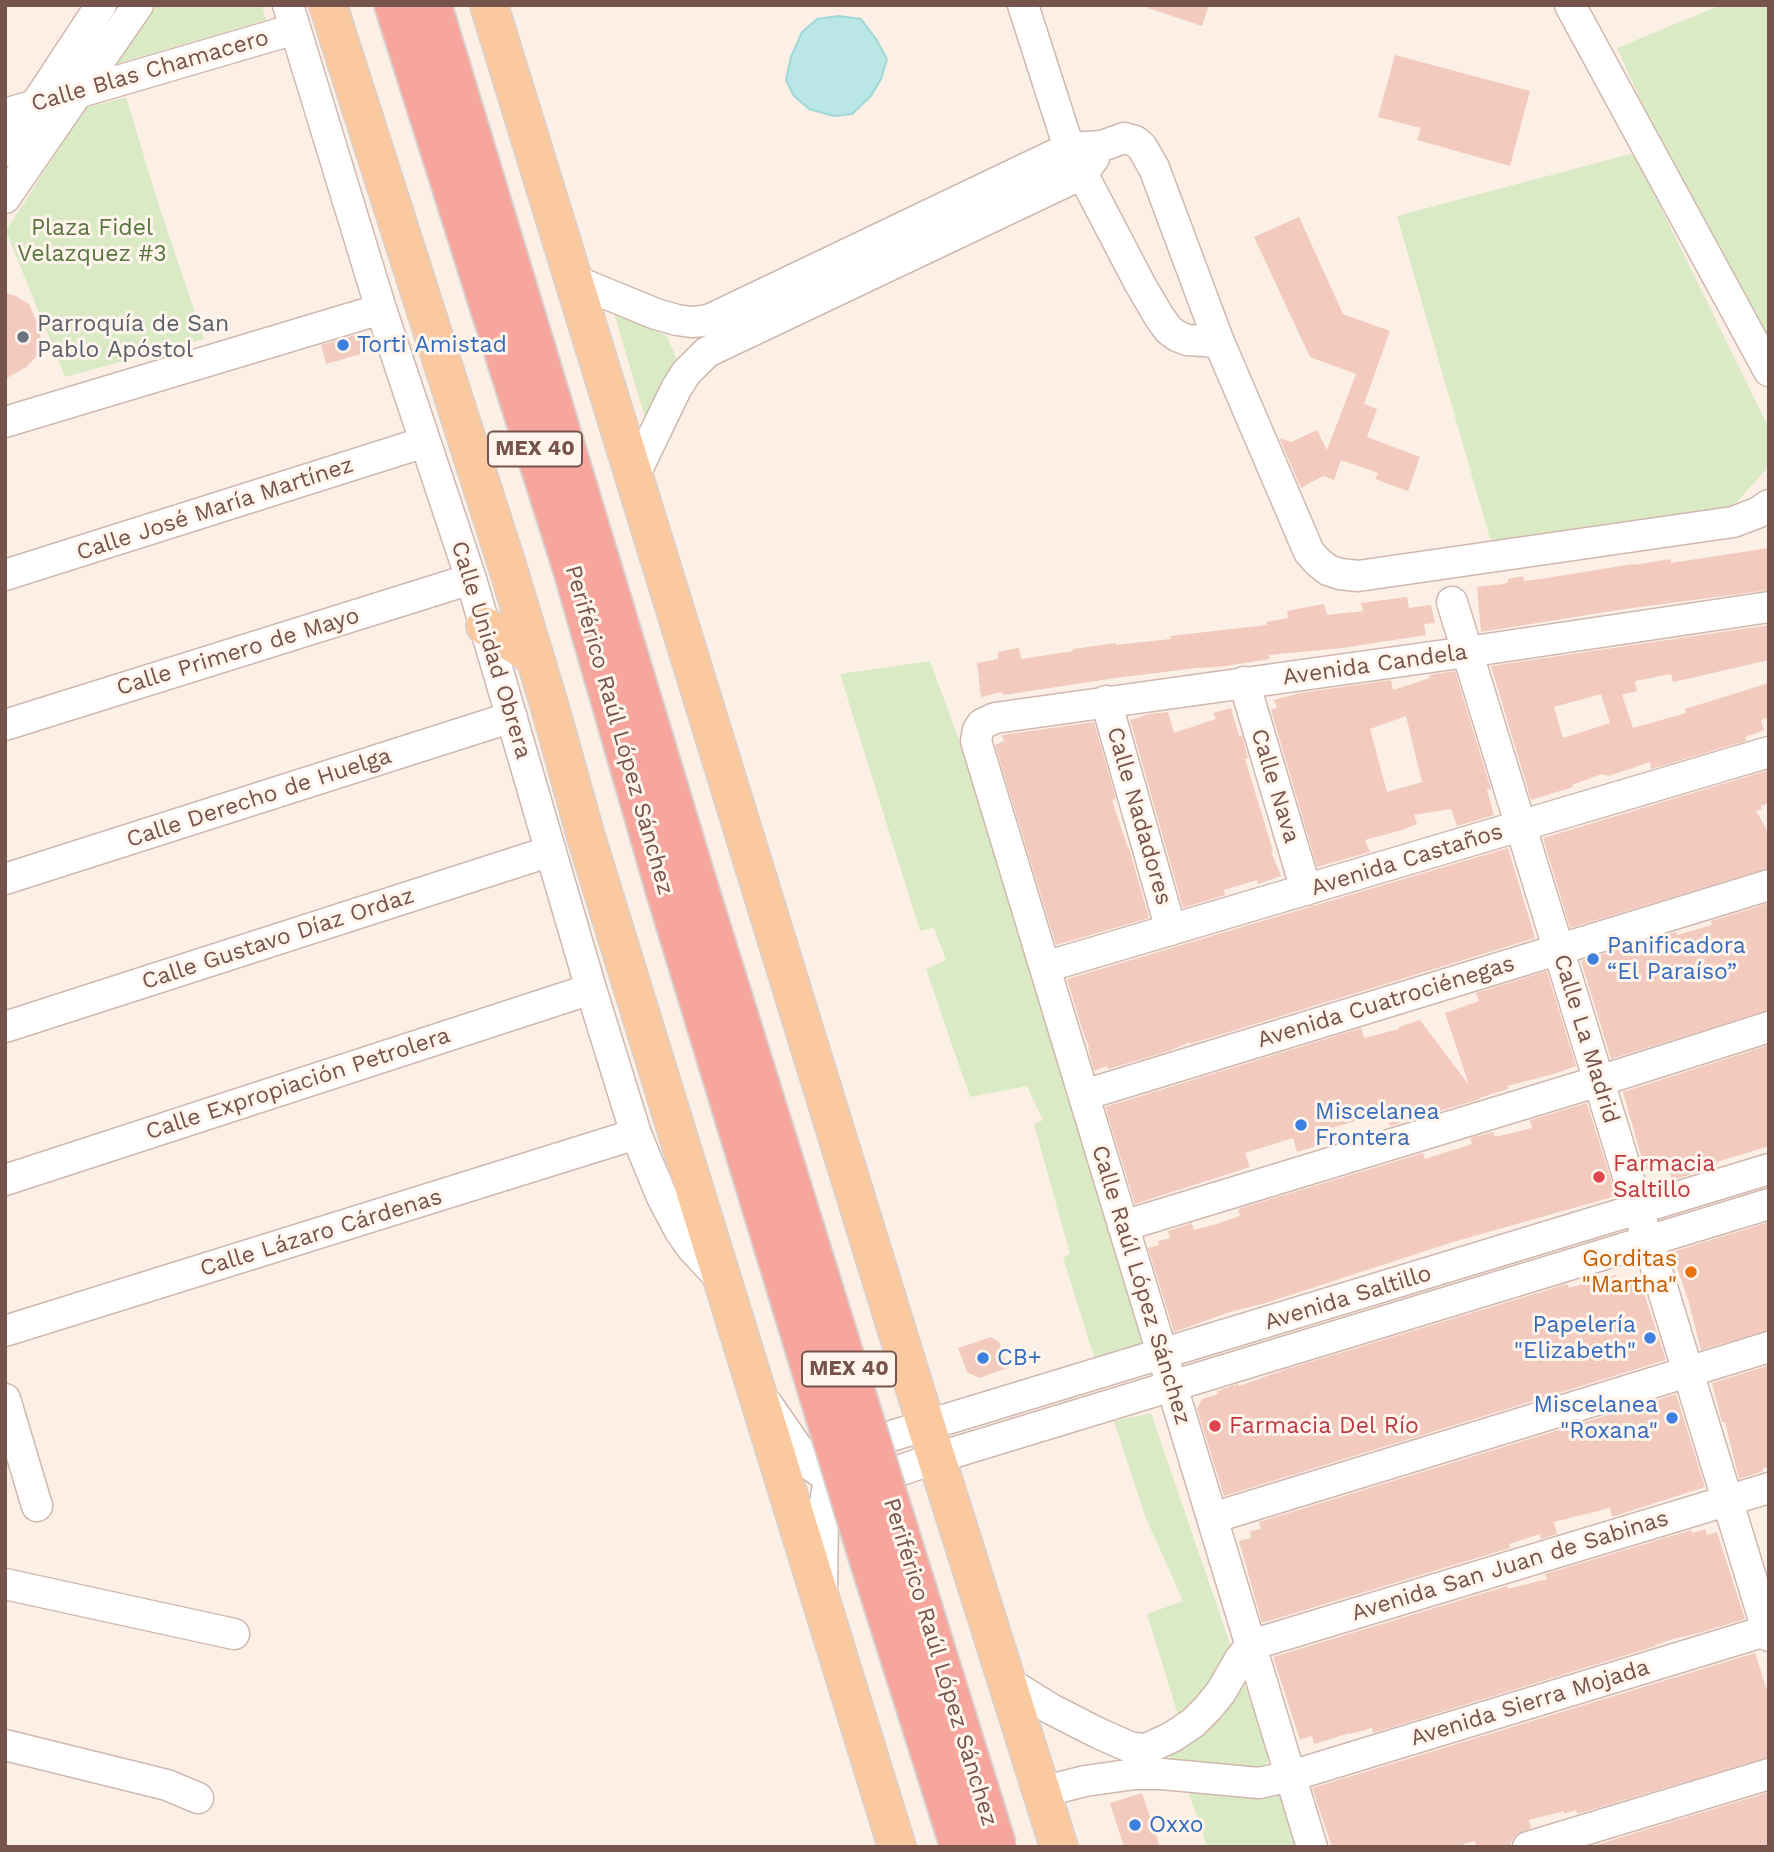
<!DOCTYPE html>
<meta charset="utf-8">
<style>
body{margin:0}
#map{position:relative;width:1774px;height:1852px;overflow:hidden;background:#fcf0e6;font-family:"Work Sans",sans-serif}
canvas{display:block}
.frame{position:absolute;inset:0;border:7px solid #76534b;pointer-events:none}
</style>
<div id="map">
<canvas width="1774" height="1852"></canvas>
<div class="frame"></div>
</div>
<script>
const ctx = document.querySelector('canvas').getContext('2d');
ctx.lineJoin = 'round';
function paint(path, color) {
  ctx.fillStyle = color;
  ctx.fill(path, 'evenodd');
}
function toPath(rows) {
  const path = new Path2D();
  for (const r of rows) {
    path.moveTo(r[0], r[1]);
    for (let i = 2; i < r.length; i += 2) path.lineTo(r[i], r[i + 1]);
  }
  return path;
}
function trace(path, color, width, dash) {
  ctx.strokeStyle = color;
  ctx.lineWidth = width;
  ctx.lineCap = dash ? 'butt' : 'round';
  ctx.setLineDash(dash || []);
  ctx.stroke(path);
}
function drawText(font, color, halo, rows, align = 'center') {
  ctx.font = font + ' "Work Sans",sans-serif';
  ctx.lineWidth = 6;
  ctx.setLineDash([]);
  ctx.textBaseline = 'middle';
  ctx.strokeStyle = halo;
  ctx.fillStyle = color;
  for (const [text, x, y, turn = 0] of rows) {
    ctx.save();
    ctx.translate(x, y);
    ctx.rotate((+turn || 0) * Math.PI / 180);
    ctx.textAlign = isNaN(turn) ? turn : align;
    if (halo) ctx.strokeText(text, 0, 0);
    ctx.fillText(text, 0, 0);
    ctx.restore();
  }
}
paint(toPath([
 [156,5,262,5,266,20,116,64],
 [1721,5,1769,5,1769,383,1617,48],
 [126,97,160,209,204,339,65,377,6,231,85,108],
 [1634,153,1769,428,1769,466,1728,512,1491,542,1397,216],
 [614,313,667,336,678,362,646,421],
 [930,661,984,808,1146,1343,1097,1367,1063,1257,1070,1254,1034,1124,1043,1120,1027,1086,970,1097,926,969,946,960,934,928,920,931,840,674],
 [1151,1413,1230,1644,1228,1653,1216,1682,1179,1718,1147,1614,1183,1601,1145,1516,1114,1421],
 [1241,1674,1270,1758,1265,1765,1261,1769,1172,1762,1168,1752],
 [1186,1785,1282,1788,1299,1847,1207,1847]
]), '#daeac4');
const water = toPath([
 [839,16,861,19,876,39,887,59,881,79,871,96,852,114,834,116,809,109,794,96,786,80,791,57,802,32,817,19,839,16]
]);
paint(water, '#bae6e5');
trace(water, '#a0d8d7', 2);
paint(toPath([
 [1148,5,1209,5,1202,26,1148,8],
 [1395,55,1530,91,1510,166,1417,140,1421,128,1378,117],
 [1299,217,1343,314,1390,331,1364,404,1377,409,1367,437,1420,457,1408,491,1375,479,1378,473,1341,460,1334,480,1323,476,1301,488,1280,440,1281,438,1291,442,1317,430,1327,450,1356,374,1310,357,1254,237],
 [5,293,16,296,29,304,40,330,41,344,36,357,25,368,5,379],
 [362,333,368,352,326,364,321,345],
 [1769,548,1769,590,1625,609,1481,632,1477,587,1504,584,1508,582,1508,579,1523,576,1524,581,1547,578,1633,564,1633,565,1671,559,1671,563],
 [1407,597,1409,608,1431,605,1435,623,1424,624,1426,635,1342,648,1269,655,1270,659,1219,667,1197,668,1123,677,1003,695,1002,692,981,697,977,663,998,659,998,652,1019,648,1021,659,1073,651,1073,649,1116,643,1116,645,1171,639,1170,636,1267,625,1267,622,1288,618,1287,611,1324,604,1327,615,1363,611,1361,603],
 [1769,625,1769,660,1673,682,1671,674,1635,681,1637,691,1622,695,1633,728,1686,713,1685,709,1769,683,1769,717,1761,720,1764,730,1745,737,1746,741,1651,769,1650,762,1609,776,1602,774,1572,785,1573,787,1531,800,1491,666],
 [1601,694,1610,723,1563,738,1554,707],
 [1455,671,1491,789,1487,790,1494,815,1457,826,1451,809,1414,815,1417,824,1402,830,1365,840,1370,852,1317,867,1271,710,1277,707,1274,700,1300,693,1391,680,1393,690,1430,678,1429,675],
 [1406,716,1422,782,1387,792,1370,729],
 [1231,708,1239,736,1242,735,1248,758,1245,759,1273,851,1271,852,1281,876,1258,884,1257,880,1224,890,1225,895,1183,908,1130,720,1149,714,1168,712,1174,733,1216,719,1213,713],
 [1094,722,1116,799,1112,800,1128,848,1129,848,1149,918,1056,945,995,745,1004,741,1002,735],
 [1769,770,1769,803,1761,806,1762,809,1756,811,1765,826,1769,838,1769,868,1570,928,1543,838],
 [1508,848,1535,938,1190,1044,1190,1042,1169,1051,1108,1069,1107,1066,1094,1071,1088,1048,1089,1047,1083,1032,1067,979],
 [1769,903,1769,1010,1611,1059,1581,961,1676,932,1677,935,1712,925,1711,921],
 [1547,971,1576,1066,1554,1074,1507,1086,1508,1089,1479,1098,1480,1099,1390,1126,1385,1111,1375,1116,1316,1132,1320,1145,1297,1152,1293,1138,1245,1153,1250,1167,1135,1204,1105,1107,1361,1028,1364,1038,1399,1029,1399,1027,1420,1020,1469,1085,1445,1013,1479,1001,1476,993],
 [1769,1045,1769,1146,1717,1162,1718,1164,1698,1171,1699,1172,1672,1180,1667,1163,1645,1170,1623,1092],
 [1587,1103,1616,1196,1453,1242,1266,1303,1230,1312,1174,1332,1148,1248,1159,1245,1158,1241,1170,1238,1168,1231,1192,1223,1194,1230,1217,1224,1240,1216,1238,1209,1423,1153,1425,1159,1472,1144,1470,1138,1493,1132,1495,1137,1532,1128,1530,1120],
 [1769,1222,1769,1330,1701,1350,1689,1303,1672,1252],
 [1616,1275,1618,1282,1638,1275,1666,1360,1224,1496,1197,1409,1202,1399,1218,1394,1217,1391,1238,1384,1239,1386,1287,1369,1567,1284,1569,1288],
 [991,1337,999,1342,1008,1368,979,1378,967,1372,958,1348],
 [1767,1366,1769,1370,1769,1467,1763,1468,1763,1471,1739,1479,1725,1422,1722,1422,1712,1383],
 [1676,1394,1705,1487,1612,1517,1610,1508,1554,1522,1557,1534,1541,1539,1540,1534,1509,1544,1510,1548,1262,1623,1239,1541,1251,1538,1250,1531,1261,1529,1259,1522],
 [1705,1529,1707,1535,1717,1532,1745,1619,1699,1633,1673,1639,1655,1645,1656,1646,1373,1733,1372,1728,1350,1734,1350,1733,1314,1744,1312,1736,1300,1740,1273,1657,1507,1586,1508,1589,1547,1579,1545,1574,1691,1530,1692,1533],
 [1755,1653,1769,1697,1769,1757,1577,1814,1576,1810,1564,1814,1564,1811,1529,1820,1531,1828,1516,1835,1511,1842,1511,1847,1476,1847,1475,1841,1454,1847,1332,1847,1312,1788],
 [1769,1792,1769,1847,1589,1847],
 [1142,1793,1160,1847,1124,1847,1110,1803]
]), '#f2cabe');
const minor = toPath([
 [288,5,381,309,471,579,591,989,636,1134,662,1197,680,1231,692,1248,721,1279],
 [1023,5,1069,148,1140,284,1160,318,1169,330,1177,336,1187,340,1219,342,1309,552,1318,562,1328,570,1340,574,1358,576,1733,522,1757,513,1769,505],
 [1570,5,1769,371],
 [5,114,295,29],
 [5,151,101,5],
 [5,198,138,5],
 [573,280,656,314,677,320,691,322,703,321,713,318,1069,148,1102,146,1124,138,1135,141,1142,147,1154,168,1219,342],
 [5,422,381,309],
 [633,478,676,389,686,373,707,352,1082,174,1094,158],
 [5,575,425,442],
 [1452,602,1769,1636],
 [1244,682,1306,890],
 [1106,701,1171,930],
 [5,725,471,579],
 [5,879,512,717],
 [1045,967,1769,752],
 [5,1027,551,851],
 [1084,1095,1769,885],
 [5,1180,591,989],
 [1123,1226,1599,1081,1769,1027],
 [5,1331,636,1134],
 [5,1399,37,1506],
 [767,1404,808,1463,829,1478,855,1486,936,1458,1769,1204],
 [1212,1518,1769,1347],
 [5,1584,234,1634],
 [822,1585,823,1515,831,1467,842,1451,1769,1169],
 [1006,1681,1051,1709,1098,1733,1132,1748,1146,1749,1172,1737,1193,1723,1208,1708,1221,1692,1240,1659,1251,1645,1769,1488],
 [5,1745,167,1785,198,1798],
 [1042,1792,1085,1781,1135,1774,1162,1774,1259,1783,1291,1776,1769,1630],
 [1312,1847,976,741,978,730,982,724,995,718,1467,652,1769,607],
 [1528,1847,1769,1774]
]);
const major = toPath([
 [328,5,507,565,549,704,587,840,897,1847],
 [489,5,926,1425,1059,1847],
 [485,626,535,657]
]);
const highway = toPath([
 [394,5,572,567,667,896],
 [432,5,700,892]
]);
trace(minor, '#d0b8af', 33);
trace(major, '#d9cfcd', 40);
trace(highway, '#d9cfcd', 42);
trace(minor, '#fff', 30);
trace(major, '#fac99f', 37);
trace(highway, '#f6a69d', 38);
const highwayBridge = toPath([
 [700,892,997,1847],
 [667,896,866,1550,960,1847]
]);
trace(highwayBridge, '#d9cfcd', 42, []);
trace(highwayBridge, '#f6a69d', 38);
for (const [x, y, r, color] of [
 [23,337,7,"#6b7280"],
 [343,345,7,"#3f7fe0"],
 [1593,959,7,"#3f7fe0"],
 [1301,1125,7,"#3f7fe0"],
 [1599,1177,7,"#e0444e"],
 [1691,1272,7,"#e8710a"],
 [1650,1338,7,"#3f7fe0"],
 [983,1358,7,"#3f7fe0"],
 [1672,1418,7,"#3f7fe0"],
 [1215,1426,7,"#e0444e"],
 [1135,1825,7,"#3f7fe0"]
]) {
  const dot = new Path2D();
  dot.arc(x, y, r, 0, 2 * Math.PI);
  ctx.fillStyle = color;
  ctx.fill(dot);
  trace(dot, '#fff5ec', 2.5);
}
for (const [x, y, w] of [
 [535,449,94],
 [849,1369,94]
]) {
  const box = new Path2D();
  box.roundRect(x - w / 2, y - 17.5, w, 35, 5);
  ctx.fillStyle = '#fff5ec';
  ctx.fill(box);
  trace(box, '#76534b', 2);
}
drawText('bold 21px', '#76534b', null, [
 ["MEX 40",535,449],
 ["MEX 40",849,1369]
]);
drawText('23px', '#76534b', '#fff5ec', [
 ["Calle Blas Chamacero",150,71,-16],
 ["Calle José María Martínez",215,509,-18],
 ["Calle Unidad Obrera",491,650,73],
 ["Calle Primero de Mayo",238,652,-17],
 ["Avenida Candela",1375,665,-8],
 ["Periférico Raúl López Sánchez",619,730,74],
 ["Calle Nava",1275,786,73],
 ["Calle Derecho de Huelga",259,798,-18],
 ["Calle Nadadores",1139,816,74],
 ["Avenida Castaños",1407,860,-17],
 ["Calle Gustavo Díaz Ordaz",278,939,-18],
 ["Avenida Cuatrociénegas",1386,1002,-17],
 ["Calle La Madrid",1586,1039,73],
 ["Calle Expropiación Petrolera",298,1084,-18],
 ["Calle Lázaro Cárdenas",321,1233,-17],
 ["Calle Raúl López Sánchez",1141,1285,73],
 ["Avenida Saltillo",1348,1298,-17],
 ["Avenida San Juan de Sabinas",1510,1566,-17],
 ["Periférico Raúl López Sánchez",940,1662,73],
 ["Avenida Sierra Mojada",1530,1703,-17]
]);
drawText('23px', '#587540', '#fff5ec', [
 ["Plaza Fidel",92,228],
 ["Velazquez #3",92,254]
]);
drawText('23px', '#5b616d', '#fff5ec', [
 ["Parroquía de San",37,324],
 ["Pablo Apóstol",37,350]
], 'left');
drawText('23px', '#366cbe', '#fff5ec', [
 ["Torti Amistad",357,345],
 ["Panificadora",1607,946],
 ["“El Paraíso”",1607,972],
 ["Miscelanea",1315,1112],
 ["Frontera",1315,1138],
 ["Papelería",1636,1325,"right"],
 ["\"Elizabeth\"",1636,1351,"right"],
 ["CB+",997,1358],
 ["Miscelanea",1658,1405,"right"],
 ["\"Roxana\"",1658,1431,"right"],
 ["Oxxo",1149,1825]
], 'left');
drawText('23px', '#be3a42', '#fff5ec', [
 ["Farmacia",1613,1164],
 ["Saltillo",1613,1190],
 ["Farmacia Del Río",1229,1426]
], 'left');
drawText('23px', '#c56008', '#fff5ec', [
 ["Gorditas",1677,1259],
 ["\"Martha\"",1677,1285]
], 'right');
</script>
